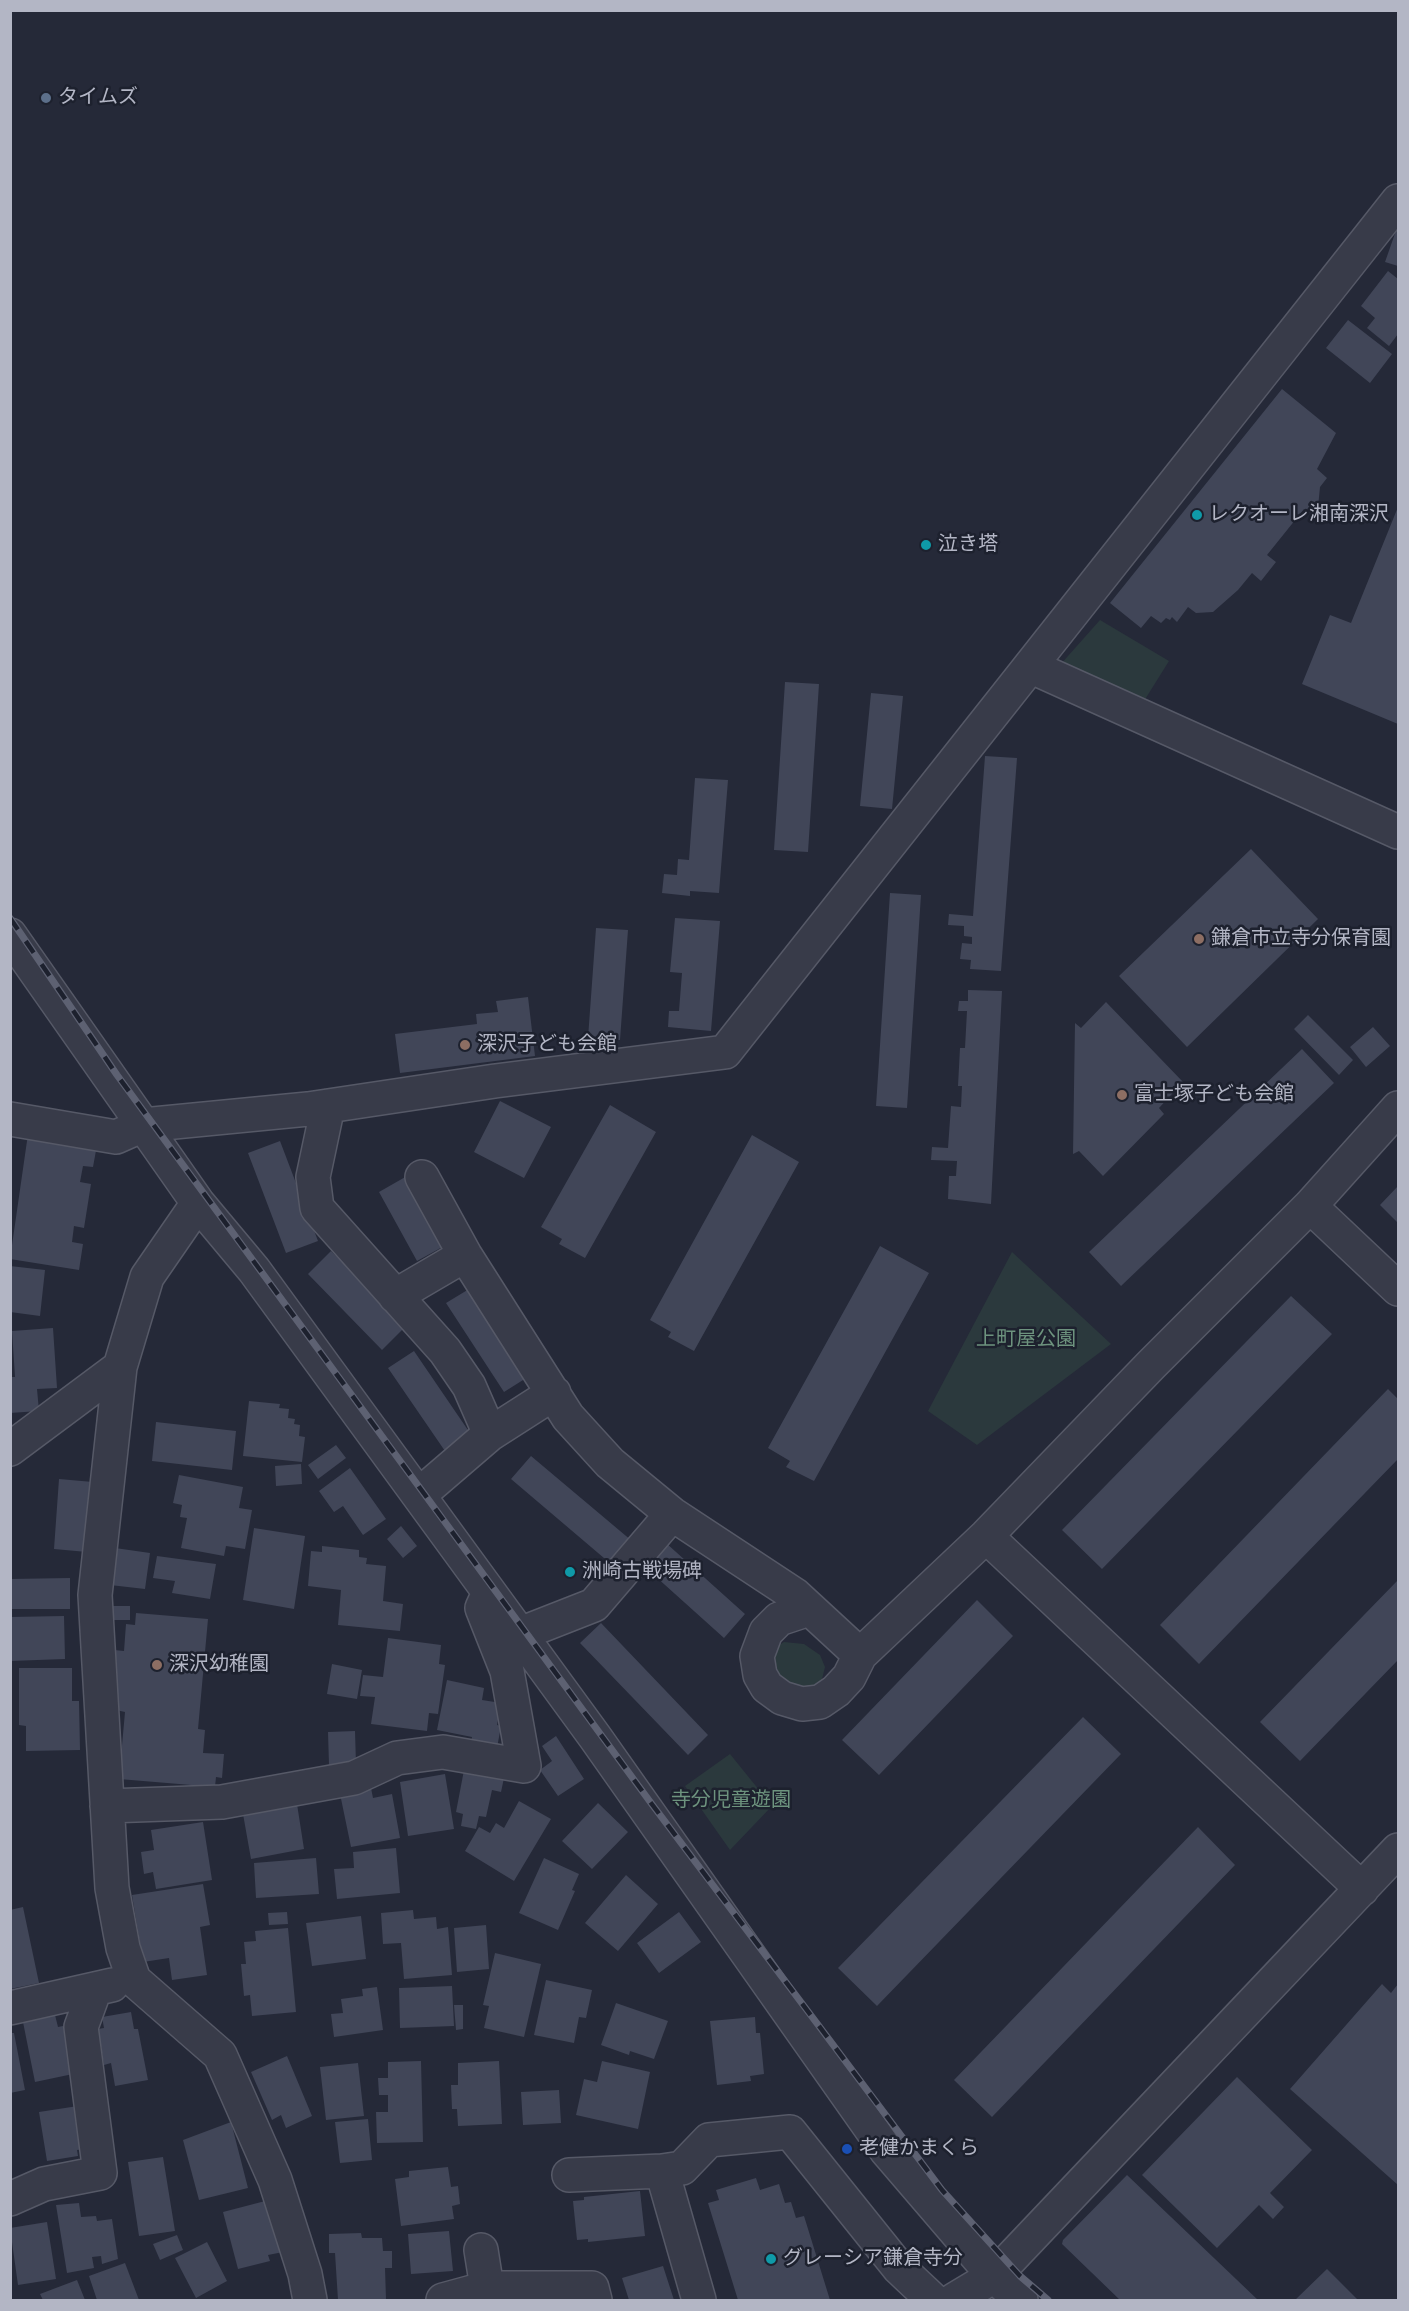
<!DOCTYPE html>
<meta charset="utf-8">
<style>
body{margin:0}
#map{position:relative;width:1409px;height:2311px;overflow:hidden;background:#252938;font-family:"DM Sans",sans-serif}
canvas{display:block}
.frame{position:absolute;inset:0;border:12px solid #b3b6c5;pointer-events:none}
</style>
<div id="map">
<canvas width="1409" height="2311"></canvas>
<div class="frame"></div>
</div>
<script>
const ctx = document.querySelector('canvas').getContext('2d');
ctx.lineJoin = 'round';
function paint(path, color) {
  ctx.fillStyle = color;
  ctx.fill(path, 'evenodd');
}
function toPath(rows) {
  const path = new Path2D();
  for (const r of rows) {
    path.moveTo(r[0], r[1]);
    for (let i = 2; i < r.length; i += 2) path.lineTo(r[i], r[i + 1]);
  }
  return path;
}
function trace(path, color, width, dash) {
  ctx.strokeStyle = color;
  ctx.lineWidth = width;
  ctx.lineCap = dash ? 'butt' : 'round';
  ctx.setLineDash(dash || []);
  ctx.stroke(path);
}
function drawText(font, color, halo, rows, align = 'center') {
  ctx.font = font + ' "DM Sans","Noto Sans JP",sans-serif';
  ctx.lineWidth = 5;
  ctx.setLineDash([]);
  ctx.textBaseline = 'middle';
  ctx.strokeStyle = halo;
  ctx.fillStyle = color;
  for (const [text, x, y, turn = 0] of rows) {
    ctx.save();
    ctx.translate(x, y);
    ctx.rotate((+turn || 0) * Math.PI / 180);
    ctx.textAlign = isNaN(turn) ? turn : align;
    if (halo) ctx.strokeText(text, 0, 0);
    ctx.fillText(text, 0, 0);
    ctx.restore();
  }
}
paint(toPath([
 [1100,620,1169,661,1144,701,1060,665],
 [1012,1252,1111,1344,977,1445,928,1411],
 [784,1642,804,1644,820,1655,825,1667,820,1687,812,1691,786,1685,779,1675,775,1662,775,1653,779,1645],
 [730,1754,772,1806,730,1850,685,1786]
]), '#2b393d');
paint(toPath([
 [1398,225,1398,266,1385,262],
 [1388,271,1398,279,1398,334,1389,346,1367,328,1375,318,1361,306],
 [1348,320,1392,354,1370,383,1326,348],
 [1282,389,1336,433,1317,469,1327,478,1320,487,1317,518,1304,509,1267,555,1276,562,1261,581,1252,573,1238,590,1213,612,1196,613,1188,607,1177,622,1172,617,1170,620,1166,618,1161,623,1151,616,1141,628,1110,603],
 [1398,507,1398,724,1302,684,1330,615,1351,623],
 [785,682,819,684,808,852,774,850],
 [871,693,903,696,892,809,860,806],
 [985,756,1017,758,1001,971,970,969,971,960,960,959,962,943,972,944,972,937,964,936,964,926,948,925,949,914,973,916],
 [695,778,728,780,719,893,690,891,690,896,662,893,664,874,677,875,678,859,689,860],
 [1251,849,1318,919,1187,1047,1119,976],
 [890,893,921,895,907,1108,876,1106],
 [675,918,720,921,711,1031,668,1027,669,1011,679,1011,682,973,670,972],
 [596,928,628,930,620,1040,588,1038],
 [968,990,1002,991,991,1204,948,1199,949,1176,956,1176,957,1161,931,1160,932,1147,948,1148,951,1106,961,1107,962,1086,958,1086,960,1048,965,1048,967,1011,958,1011,959,1001,968,1001],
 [528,997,535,1056,400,1073,395,1034,477,1024,476,1014,498,1012,496,1001],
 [1106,1002,1183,1082,1159,1108,1164,1114,1103,1176,1079,1151,1073,1154,1075,1023,1081,1028],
 [1308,1015,1353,1060,1339,1075,1294,1029],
 [1373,1027,1390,1046,1366,1067,1350,1047],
 [1302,1049,1334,1083,1121,1286,1089,1252],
 [500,1101,551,1127,524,1178,474,1152],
 [610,1105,656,1132,585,1258,559,1244,562,1239,541,1227],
 [28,1134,97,1145,93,1167,83,1166,80,1182,91,1184,84,1228,74,1226,72,1242,83,1244,79,1270,10,1259],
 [752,1135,799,1162,694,1351,668,1337,671,1332,650,1320],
 [280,1141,318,1241,286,1253,248,1153],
 [407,1176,446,1245,417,1261,379,1192],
 [1398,1186,1398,1223,1380,1205],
 [880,1246,929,1273,814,1481,786,1467,790,1461,768,1448],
 [331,1251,406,1326,382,1350,308,1274],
 [10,1266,45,1270,40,1316,10,1312],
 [474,1286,531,1375,504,1392,446,1303],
 [1291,1296,1332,1334,1102,1569,1062,1530],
 [53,1328,57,1388,37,1389,39,1411,10,1413,10,1377,15,1377,12,1331],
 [414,1351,472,1436,447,1454,388,1368],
 [1388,1389,1398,1399,1398,1459,1199,1664,1160,1625],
 [249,1401,280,1404,279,1408,289,1409,288,1418,295,1419,294,1424,300,1425,299,1436,305,1437,302,1462,243,1456],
 [156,1422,236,1431,232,1470,152,1461],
 [336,1445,346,1458,318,1479,308,1465],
 [531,1456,632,1541,611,1564,511,1479],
 [301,1464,302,1484,276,1486,275,1466],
 [350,1468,386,1519,363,1535,343,1506,334,1512,319,1491],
 [179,1475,243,1487,239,1508,252,1510,245,1549,226,1546,224,1556,181,1548,187,1518,180,1517,182,1505,173,1503],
 [59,1479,93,1482,87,1552,54,1549],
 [401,1526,417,1546,403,1558,387,1539],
 [254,1528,305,1536,294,1609,243,1600],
 [666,1543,745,1614,724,1638,645,1567],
 [322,1546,359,1550,359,1557,367,1558,366,1564,386,1566,383,1601,403,1604,400,1631,338,1625,341,1590,308,1586,311,1551,322,1552],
 [115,1548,150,1553,145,1589,110,1585],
 [157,1556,216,1564,210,1599,172,1593,175,1581,153,1578],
 [70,1578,70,1609,10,1609,10,1579],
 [1398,1580,1398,1660,1300,1761,1260,1722],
 [977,1600,1013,1636,879,1775,842,1740],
 [111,1606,130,1606,130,1620,111,1620],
 [136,1613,208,1619,198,1729,205,1730,203,1753,224,1754,222,1778,216,1777,215,1787,119,1779,125,1712,116,1710,118,1685,110,1684,114,1650,124,1651,126,1624,135,1625],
 [64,1616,65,1659,10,1661,10,1617],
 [601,1623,708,1735,688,1755,580,1643],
 [388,1638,441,1645,439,1664,445,1665,438,1714,429,1713,427,1731,371,1724,375,1697,360,1696,363,1675,383,1677],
 [332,1664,362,1670,357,1699,327,1694],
 [19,1668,72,1668,72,1701,79,1701,80,1750,26,1751,26,1726,19,1725],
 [447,1680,484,1688,482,1700,501,1703,497,1725,501,1726,497,1748,471,1743,472,1737,437,1730],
 [1083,1717,1121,1754,877,2006,838,1968],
 [355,1731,356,1764,329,1765,328,1732],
 [556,1736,584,1779,558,1796,540,1770,552,1761,542,1746],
 [464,1770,504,1778,501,1792,492,1790,486,1817,479,1816,476,1829,461,1826,463,1814,456,1812],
 [445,1774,454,1829,408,1836,400,1782],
 [370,1783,373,1798,392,1794,400,1838,351,1847,339,1789],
 [519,1801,551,1819,514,1881,465,1851,479,1827,490,1833,496,1823,504,1828],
 [598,1803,628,1832,592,1869,562,1841],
 [297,1804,304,1849,251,1859,243,1814],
 [203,1822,212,1880,156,1889,153,1872,144,1874,141,1852,154,1850,151,1830],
 [1198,1827,1235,1865,992,2117,954,2080],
 [396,1848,400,1893,337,1899,334,1869,354,1868,353,1852],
 [316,1858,319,1894,256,1898,254,1863],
 [544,1858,579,1874,572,1890,575,1891,558,1930,519,1913],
 [626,1875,658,1904,618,1951,585,1923],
 [203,1884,210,1925,200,1927,207,1975,172,1980,169,1958,143,1962,132,1895],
 [23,1907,39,1983,10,1989,10,1910],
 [413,1910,414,1919,436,1917,437,1929,448,1927,452,1975,404,1979,401,1943,383,1944,381,1913],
 [287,1912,288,1924,269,1925,268,1913],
 [679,1912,701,1942,659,1973,637,1943],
 [361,1916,366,1959,312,1966,306,1923],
 [486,1925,489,1969,457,1972,454,1928],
 [288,1928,296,2012,252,2016,250,1995,244,1996,241,1964,246,1964,244,1942,256,1941,255,1931],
 [495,1953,541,1964,524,2037,484,2028,489,2006,483,2005],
 [546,1980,592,1990,586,2018,579,2017,574,2043,534,2035],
 [1382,1984,1391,1993,1398,1984,1398,2185,1290,2089],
 [452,1986,454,2026,400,2028,399,1988],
 [377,1987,383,2030,334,2037,331,2014,343,2013,341,1999,363,1996,362,1989],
 [616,2003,668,2021,654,2059,630,2051,629,2055,601,2045],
 [454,2005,463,2005,463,2029,456,2030],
 [131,2012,134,2029,138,2029,148,2080,115,2086,111,2063,104,2065,98,2029,104,2028,102,2017],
 [55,2015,58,2027,63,2026,73,2074,35,2082,23,2022],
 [755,2017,756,2033,760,2033,764,2074,750,2076,751,2081,717,2085,710,2021],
 [10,2033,14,2033,25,2090,10,2093],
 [287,2056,312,2116,286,2128,281,2115,272,2120,251,2072],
 [421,2061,423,2142,377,2143,376,2112,388,2112,388,2095,379,2095,378,2078,388,2078,388,2062],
 [499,2061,502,2124,458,2126,457,2109,452,2109,451,2085,458,2085,458,2063],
 [602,2061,650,2072,638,2129,576,2115,584,2079,597,2082],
 [358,2063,364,2116,326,2120,320,2067],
 [1237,2077,1312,2150,1270,2193,1284,2207,1273,2219,1259,2205,1217,2248,1142,2175],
 [559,2090,561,2123,523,2125,521,2092],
 [78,2106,85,2149,77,2150,78,2156,47,2161,39,2112],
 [368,2119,372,2160,340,2163,335,2122],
 [231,2122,248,2188,199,2200,183,2140],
 [163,2157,175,2231,139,2236,128,2162],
 [448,2167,451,2187,458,2186,460,2204,452,2206,454,2219,401,2226,395,2179,409,2177,409,2171],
 [1127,2175,1258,2300,1120,2300,1062,2244,1063,2240],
 [756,2178,760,2190,779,2184,785,2203,791,2202,796,2218,804,2216,830,2300,738,2300,708,2203,719,2200,716,2190],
 [640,2191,645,2236,588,2242,588,2239,577,2240,573,2201,584,2200,584,2197],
 [269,2200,283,2252,268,2255,270,2261,238,2269,223,2212],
 [79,2203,81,2217,96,2216,97,2221,112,2219,118,2259,102,2264,101,2256,92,2257,94,2268,67,2273,56,2205],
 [47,2222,56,2279,18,2285,10,2228],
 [449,2231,453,2271,411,2274,408,2234],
 [361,2233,362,2238,382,2238,383,2251,392,2251,392,2268,385,2268,386,2299,338,2300,335,2253,329,2253,329,2234],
 [177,2235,183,2250,160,2260,153,2244],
 [207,2242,227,2281,196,2298,175,2258],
 [125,2263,139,2300,97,2300,89,2276],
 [663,2266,674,2300,629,2300,622,2278],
 [1327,2269,1358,2300,1295,2300],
 [77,2280,85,2300,43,2300,40,2294]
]), '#414658');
const minor = toPath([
 [1032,667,1398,832],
 [10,935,198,1203,254,1270,595,1737,886,2150,994,2276,1021,2300],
 [328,1106,313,1177,317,1208,445,1351,469,1386,490,1434],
 [10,1119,116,1137,143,1125,308,1109,495,1081,725,1052,1398,201],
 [422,1177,465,1255,568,1417,610,1463,672,1514,795,1595,860,1655,849,1677,836,1691,820,1702,802,1704,782,1698,767,1687,760,1675,757,1656,766,1632,779,1619,809,1609],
 [198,1203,147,1277,120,1367,95,1595,112,1888,123,1948,134,1980,220,2055,275,2180,305,2274,310,2300],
 [1310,1206,1398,1289],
 [395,1296,465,1255],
 [10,1449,120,1367],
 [419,1495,490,1434,554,1393],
 [986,1536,1362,1889],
 [520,1634,594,1605,672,1514],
 [860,1655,986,1536,1151,1365,1310,1206,1398,1108],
 [107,1806,222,1802,354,1778,397,1758,443,1752,524,1766,507,1671,482,1608,487,1597],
 [10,2008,112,1985],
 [569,2175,662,2171],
 [10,2199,44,2184,100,2173,81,2027,95,1989],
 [481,2250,487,2288],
 [443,2300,487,2288,592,2288,595,2300],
 [699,2300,662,2171,682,2168,709,2140,790,2132,899,2268,933,2300],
 [954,2300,994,2276,1398,1850]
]);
trace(minor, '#565967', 36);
trace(minor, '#383b49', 33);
const rail = toPath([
 [10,918,117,1075,651,1803,825,2034,942,2190,1020,2276,1048,2300]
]);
trace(rail, '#5d6172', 7);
trace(rail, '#1d212e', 4.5, [14]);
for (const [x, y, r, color] of [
 [46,98,6,"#5c6f8a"],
 [1197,515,6,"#0f9aa8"],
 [926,545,6,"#0f9aa8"],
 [1199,939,6,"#8d6e63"],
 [465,1045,6,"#8d6e63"],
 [1122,1095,6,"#8d6e63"],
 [570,1572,6,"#0f9aa8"],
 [157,1665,6,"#8d6e63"],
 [847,2149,6,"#1a4fb4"],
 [771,2259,6,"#0f9aa8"]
]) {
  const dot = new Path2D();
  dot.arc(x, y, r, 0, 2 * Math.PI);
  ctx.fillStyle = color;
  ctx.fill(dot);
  trace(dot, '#1d212e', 2);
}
drawText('20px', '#b3b6c5', '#1d212e', [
 ["タイムズ",58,98],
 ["レクオーレ湘南深沢",1209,515],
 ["泣き塔",938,545],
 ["鎌倉市立寺分保育園",1211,939],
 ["深沢子ども会館",477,1045],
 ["富士塚子ども会館",1134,1095],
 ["洲崎古戦場碑",582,1572],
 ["深沢幼稚園",169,1665],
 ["老健かまくら",859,2149],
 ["グレーシア鎌倉寺分",783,2259]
], 'left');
drawText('20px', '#6d937e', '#1d212e', [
 ["上町屋公園",1026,1340],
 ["寺分児童遊園",731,1801]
]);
</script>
